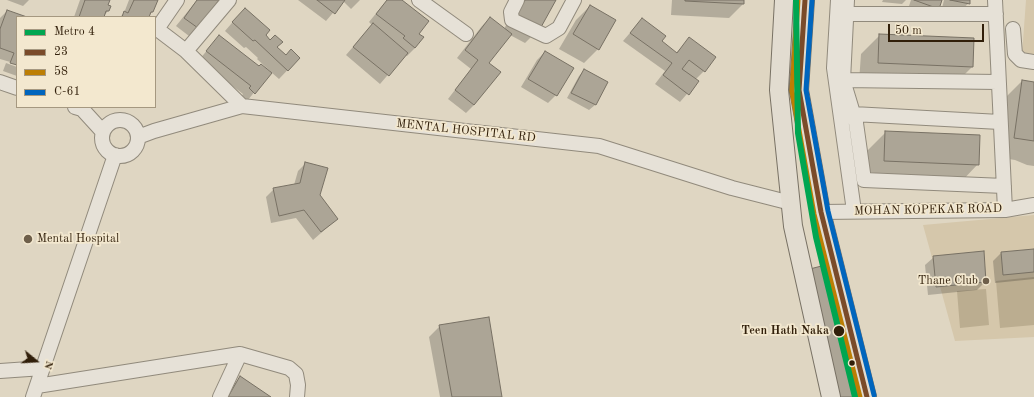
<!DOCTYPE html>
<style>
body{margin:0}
#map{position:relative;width:1034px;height:397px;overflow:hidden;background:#dfd6c2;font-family:"Old Standard TT",serif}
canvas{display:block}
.legend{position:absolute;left:16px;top:16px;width:140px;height:92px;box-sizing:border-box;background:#f3e8cf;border:1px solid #a59880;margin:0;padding:5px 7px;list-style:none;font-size:12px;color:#311f0a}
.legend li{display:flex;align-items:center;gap:8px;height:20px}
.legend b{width:20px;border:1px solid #a59880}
.north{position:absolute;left:16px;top:341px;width:40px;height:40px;-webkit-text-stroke:3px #f3e8cf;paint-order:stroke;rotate:108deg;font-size:11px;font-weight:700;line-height:16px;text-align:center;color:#311f0a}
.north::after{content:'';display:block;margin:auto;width:14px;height:18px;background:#311f0a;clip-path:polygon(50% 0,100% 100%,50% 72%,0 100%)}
.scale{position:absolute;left:888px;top:24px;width:96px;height:18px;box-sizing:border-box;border:2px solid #311f0a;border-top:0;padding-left:5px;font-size:12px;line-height:14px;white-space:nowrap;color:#311f0a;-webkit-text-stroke:3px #f3e8cf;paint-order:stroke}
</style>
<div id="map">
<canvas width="1034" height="397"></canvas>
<ul class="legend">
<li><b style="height:5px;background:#00a651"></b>Metro 4</li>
<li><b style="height:5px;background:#7a4b2a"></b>23</li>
<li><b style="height:5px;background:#bc7e03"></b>58</li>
<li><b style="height:5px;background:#0065bd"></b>C-61</li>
</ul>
<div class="north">N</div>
<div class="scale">50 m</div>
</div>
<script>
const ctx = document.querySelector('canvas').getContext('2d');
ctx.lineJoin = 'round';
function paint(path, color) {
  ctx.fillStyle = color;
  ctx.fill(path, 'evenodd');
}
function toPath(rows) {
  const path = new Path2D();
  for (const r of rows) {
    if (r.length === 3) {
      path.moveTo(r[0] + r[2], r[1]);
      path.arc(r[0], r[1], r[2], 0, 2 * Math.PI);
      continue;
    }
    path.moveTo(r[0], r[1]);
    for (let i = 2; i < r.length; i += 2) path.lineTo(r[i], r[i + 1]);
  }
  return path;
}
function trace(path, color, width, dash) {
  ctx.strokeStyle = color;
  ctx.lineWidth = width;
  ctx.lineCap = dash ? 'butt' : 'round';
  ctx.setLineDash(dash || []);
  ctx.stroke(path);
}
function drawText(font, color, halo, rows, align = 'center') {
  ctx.font = font + ' "Old Standard TT",serif';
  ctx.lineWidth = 3.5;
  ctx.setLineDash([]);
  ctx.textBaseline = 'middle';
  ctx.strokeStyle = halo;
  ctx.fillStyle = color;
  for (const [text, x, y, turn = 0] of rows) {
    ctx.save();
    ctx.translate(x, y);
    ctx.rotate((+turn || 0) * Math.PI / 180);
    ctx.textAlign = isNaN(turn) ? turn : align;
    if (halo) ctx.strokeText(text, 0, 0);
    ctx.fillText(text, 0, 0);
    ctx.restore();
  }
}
paint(toPath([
 [1026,0,1034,0,1034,56,1022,55],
 [1034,215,1034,337,955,341,923,225]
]), '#d5c7ab');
paint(toPath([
 [1034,277,1034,325,1000,328,996,281],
 [986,289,989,325,960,328,957,291]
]), '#bbad90');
paint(toPath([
 [7,0,29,0,23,6],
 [80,0,109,0,107,5,108,11,103,17,74,17],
 [129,0,158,0,152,12,148,17,120,17,124,13],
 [197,0,218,0,197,28,189,36,176,26],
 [298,0,360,0,351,9,343,1,326,21],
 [387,0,401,0,418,34,415,48,407,56,405,55,380,84,346,55,372,25,369,22],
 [520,0,555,0,539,29,525,43,510,35,488,63,499,72,474,105,466,113,448,99,471,69,457,58,482,26,490,18,504,29],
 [672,0,743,0,743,4,729,18,671,15],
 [883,0,906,0,902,4,882,2],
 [911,0,941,0,933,13,909,6],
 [944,0,969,0,969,3,960,11,942,8],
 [590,6,598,49,584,63,559,49,576,20],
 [7,11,24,17,17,17,17,64,0,59,0,18],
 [237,17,264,35,286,56,299,58,279,79,271,72,247,101,241,97,243,94,199,60,219,36,259,68,269,72,270,71,257,59,258,58,246,47,244,48,225,31],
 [642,19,661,41,676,53,690,38,704,71,695,80,698,81,680,102,655,84,665,71,623,41],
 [880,35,972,67,953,86,859,82,861,54],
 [545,52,556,95,548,103,521,87,537,60],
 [6,63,17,67,17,76,3,71],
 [584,70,607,82,595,105,589,110,567,98,579,76],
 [1022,81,1034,83,1034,166,1027,165,1015,160,996,157,1003,100],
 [886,132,978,164,960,183,865,179,867,151],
 [306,163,319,196,337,219,313,240,296,218,271,223,266,197,274,189,294,185,298,171],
 [1034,250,1034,279,995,283,993,261,1001,253],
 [983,252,985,282,977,290,928,295,925,265,934,257],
 [440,326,501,397,440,397,429,337],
 [240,378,269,397,225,397,230,388]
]), '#0003');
const building = toPath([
 [85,0,110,0,108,5,111,6,109,11,106,11,104,17,79,17,85,0],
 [134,0,158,0,153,12,151,12,149,17,122,17,124,11,128,13,134,0],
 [197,0,219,0,198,28,184,18,197,0],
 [317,0,345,0,335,14,317,0],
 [387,0,402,0,429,21,419,34,424,37,415,48,403,38,405,36,376,14,387,0],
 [525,0,556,0,540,29,516,16,525,0],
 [685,0,744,0,744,4,685,1,685,0],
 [914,0,942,0,939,9,914,0],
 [950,0,970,0,970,4,950,0],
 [590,5,616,20,599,50,573,34,590,5],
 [245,8,270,30,266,35,270,40,275,35,283,42,277,47,286,55,291,49,300,58,288,71,255,40,253,41,232,22,245,8],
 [7,10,27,17,17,17,17,65,10,63,14,53,0,48,0,29,7,10],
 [490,17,512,34,489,63,501,72,474,105,455,90,478,60,465,50,490,17],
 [642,18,666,36,662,41,677,53,689,37,716,57,705,72,689,60,682,69,699,81,689,95,663,75,672,63,630,33,642,18],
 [373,23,408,53,389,76,353,47,373,23],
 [879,34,974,38,973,67,878,63,879,34],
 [219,35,259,66,261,64,272,73,255,94,249,88,251,86,206,51,219,35],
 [545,51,574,68,557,96,528,79,545,51],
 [584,69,608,82,596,105,571,93,584,69],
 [1022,80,1034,82,1034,141,1014,138,1022,80],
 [885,131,980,135,979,165,884,161,885,131],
 [305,162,328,168,320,195,338,219,321,232,304,210,279,216,273,188,300,183,305,162],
 [1034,249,1034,272,1003,275,1001,252,1034,249],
 [984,251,986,282,936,287,933,256,984,251],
 [837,262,871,397,838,397,806,270,837,262],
 [489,317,502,397,452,397,439,325,489,317],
 [240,376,271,397,228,397,240,376]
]);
paint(building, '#aca596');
trace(building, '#787164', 1);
const minor = toPath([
 [177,0,157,29,186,51],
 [229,0,186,51,242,106],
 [419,0,466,34],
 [517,0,511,12,512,20,546,36,559,28,574,0],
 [838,0,834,68,854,211],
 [847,0,843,80,856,123,864,180,1004,186],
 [995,0,1005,210],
 [847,14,996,14],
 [1013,29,1015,54,1021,60,1034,62],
 [843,80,998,82],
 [0,82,17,88],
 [75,107,82,109,103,132],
 [853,114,1000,122],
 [120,138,18],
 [138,137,154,131,242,106,599,146,732,188,791,203],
 [821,212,1005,210,1034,205],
 [240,354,289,368,296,374,298,385,297,397],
 [0,371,43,368],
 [37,386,240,354,220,397],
 [33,397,115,155]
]);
const major = toPath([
 [784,0,779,90,793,226,831,397],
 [805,0,799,90,821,212,867,397]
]);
trace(minor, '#918a7c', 16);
trace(major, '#787164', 20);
trace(minor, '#e6e1d7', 14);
trace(major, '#e2dcd0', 18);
trace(toPath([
 [805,0,799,90,821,212,867,397]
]), '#7a4b2a', 5);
trace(toPath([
 [798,0,792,91,814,214,860,397]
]), '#bc7e03', 5);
trace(toPath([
 [812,0,806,90,828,211,874,395]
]), '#0065bd', 5);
trace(toPath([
 [796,0,798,133,816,237,855,397]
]), '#00a651', 6);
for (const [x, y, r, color] of [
 [28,239,5,"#6e5f4a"],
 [986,281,4,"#6e5f4a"],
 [839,331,6,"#311f0a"],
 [852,363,3.5,"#311f0a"]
]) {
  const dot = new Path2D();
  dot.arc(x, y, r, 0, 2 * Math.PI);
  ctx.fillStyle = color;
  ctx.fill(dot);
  trace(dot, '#f3e8cf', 1.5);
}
drawText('12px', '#311f0a', '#f3e8cf', [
 ["MENTAL HOSPITAL RD",466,131,6],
 ["MOHAN KOPEKAR ROAD",928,210,-1]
]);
drawText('12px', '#311f0a', '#f3e8cf', [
 ["Mental Hospital",37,239],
 ["Thane Club",978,281,"right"]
], 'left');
drawText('bold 12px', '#311f0a', '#f3e8cf', [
 ["Teen Hath Naka",829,331]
], 'right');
</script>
